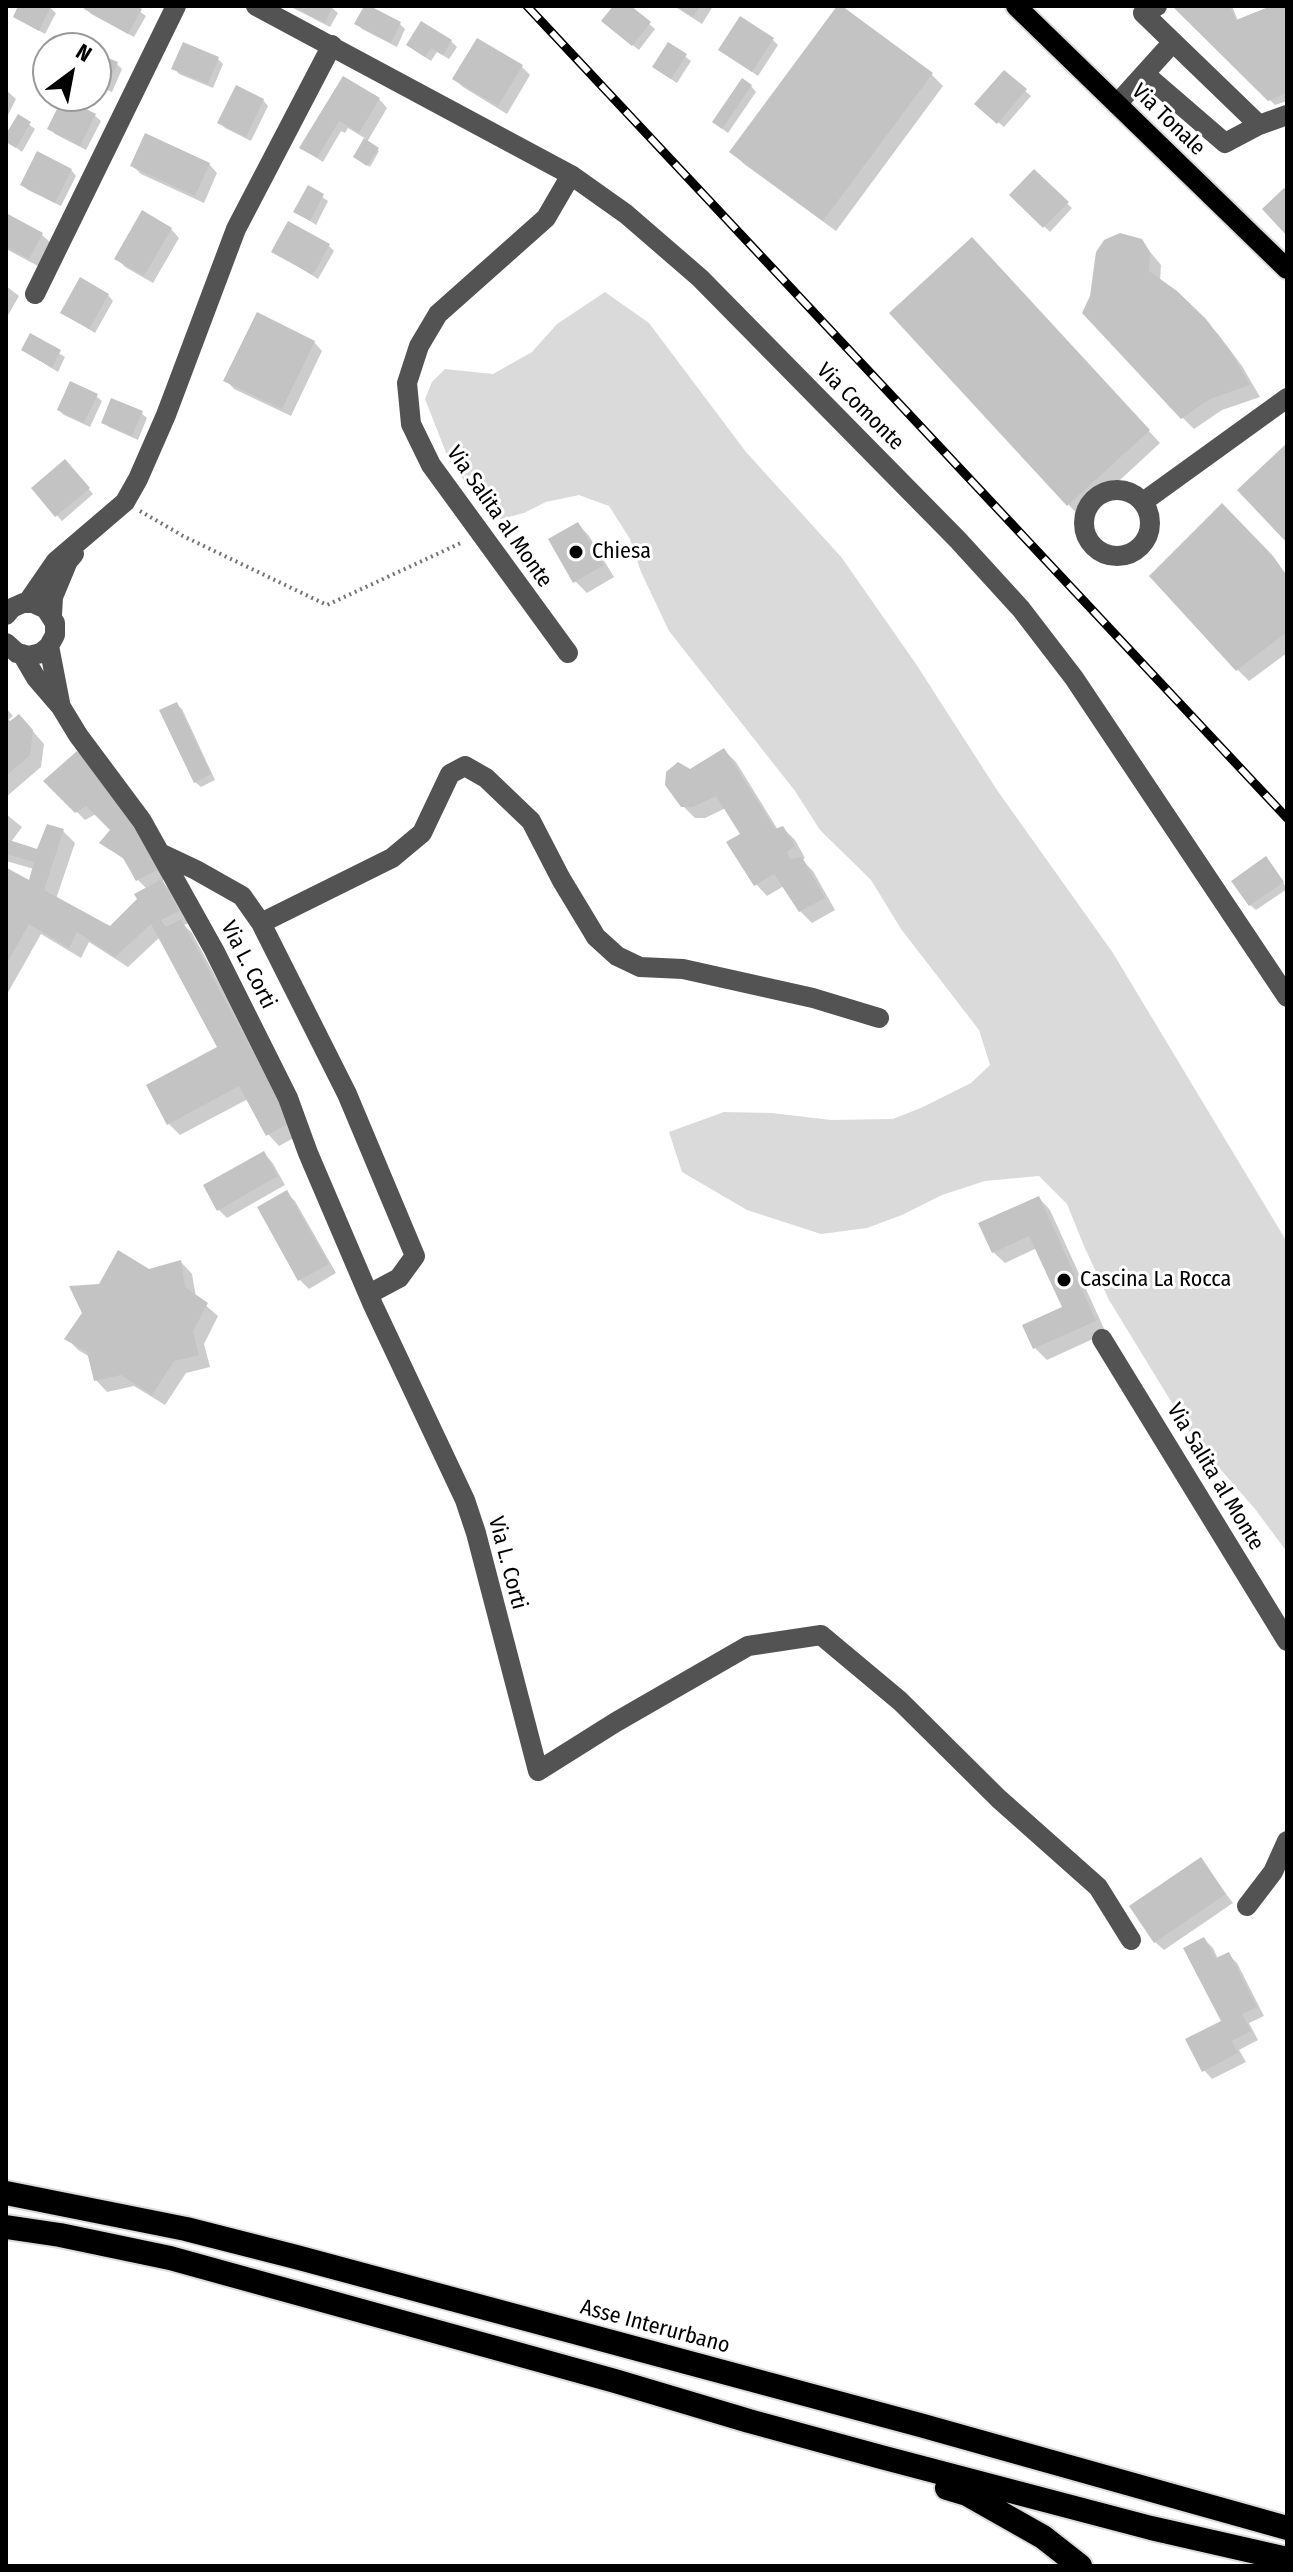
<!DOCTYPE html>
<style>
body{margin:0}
#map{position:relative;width:1293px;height:2572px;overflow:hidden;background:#fff;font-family:"Fira Sans Condensed",sans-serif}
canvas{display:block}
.frame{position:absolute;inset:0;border:8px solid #000;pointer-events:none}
.north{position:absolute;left:32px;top:32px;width:80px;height:80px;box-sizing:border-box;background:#fff;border:2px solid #999;border-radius:50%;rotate:32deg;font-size:22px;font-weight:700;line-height:32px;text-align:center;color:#000}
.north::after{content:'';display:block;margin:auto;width:28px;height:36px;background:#000;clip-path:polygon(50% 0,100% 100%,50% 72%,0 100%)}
</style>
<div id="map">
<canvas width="1293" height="2572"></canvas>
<div class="frame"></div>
<div class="north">N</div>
</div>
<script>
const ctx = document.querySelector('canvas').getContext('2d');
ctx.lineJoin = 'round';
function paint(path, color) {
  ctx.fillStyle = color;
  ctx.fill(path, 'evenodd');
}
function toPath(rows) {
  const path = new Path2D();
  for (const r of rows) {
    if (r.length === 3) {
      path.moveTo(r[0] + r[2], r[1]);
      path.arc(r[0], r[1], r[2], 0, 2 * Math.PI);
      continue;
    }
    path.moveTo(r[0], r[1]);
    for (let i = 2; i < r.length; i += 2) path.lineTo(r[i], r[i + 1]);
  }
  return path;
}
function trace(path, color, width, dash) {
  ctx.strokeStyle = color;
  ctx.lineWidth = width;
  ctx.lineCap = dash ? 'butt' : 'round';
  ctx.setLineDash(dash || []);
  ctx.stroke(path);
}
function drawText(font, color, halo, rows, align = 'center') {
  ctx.font = font + ' "Fira Sans Condensed",sans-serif';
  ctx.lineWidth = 6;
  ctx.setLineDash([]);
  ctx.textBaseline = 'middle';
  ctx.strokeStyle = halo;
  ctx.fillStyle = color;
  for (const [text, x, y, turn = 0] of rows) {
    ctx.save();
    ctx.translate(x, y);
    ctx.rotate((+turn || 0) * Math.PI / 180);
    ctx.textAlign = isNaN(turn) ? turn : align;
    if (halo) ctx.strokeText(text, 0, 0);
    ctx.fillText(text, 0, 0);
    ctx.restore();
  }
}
paint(toPath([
 [605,292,649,323,746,452,842,558,916,664,997,790,1113,953,1287,1242,1287,1552,1255,1509,1194,1439,1109,1300,1084,1246,1067,1204,1039,1176,985,1181,942,1195,902,1215,867,1228,821,1234,747,1210,682,1172,669,1132,724,1112,772,1113,831,1120,893,1119,923,1107,971,1083,990,1065,979,1030,901,929,871,880,820,830,795,791,669,631,641,572,630,539,609,506,579,495,546,502,524,513,501,519,490,513,450,463,425,399,432,382,445,369,493,374,532,352,557,324]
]), '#dadada');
paint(toPath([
 [21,6,48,6,56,13,45,34,15,17],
 [87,6,132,6,146,16,134,37,91,14,86,8],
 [289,6,330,6,338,13,330,27],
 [366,6,400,24,405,29,397,47,362,29,357,24],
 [616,6,628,6,655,29,639,50,609,27],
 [674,6,713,6,702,24],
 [1175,6,1232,6,1238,21,1277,6,1287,6,1287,101,1275,105],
 [773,40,778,45,758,76,721,50],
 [451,41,457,47,449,59,437,52,431,61,414,50],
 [669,44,691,61,677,83,660,72],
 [96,55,117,64,122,69,112,92,96,85],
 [218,59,223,64,213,88,179,74,174,68],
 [522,67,530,75,507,114,463,87,454,79],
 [1004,73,1031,96,1004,127,982,109],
 [931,74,943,86,836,231,744,164,732,152],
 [343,79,379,99,387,108,367,142,379,151,370,167,355,156,366,139,348,128,345,133,341,131,323,162,302,148],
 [751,86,756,92,728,133,720,127],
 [6,90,16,99,6,119],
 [64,100,95,116,101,121,86,150,55,134,49,128],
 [263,100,268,106,251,141,225,128,220,123],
 [19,117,35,129,22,152,6,140],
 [209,164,217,173,204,203,141,174,132,165],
 [71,170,76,176,61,206,28,190,22,185],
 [1034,172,1072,208,1050,232,1012,195],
 [309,188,328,201,316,225,296,211],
 [6,215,42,235,51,243,38,266,6,249],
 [171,229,179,238,153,283,125,267,117,258],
 [1141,241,1161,265,1160,282,1176,293,1218,334,1242,366,1260,397,1222,410,1194,429,1182,417],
 [329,246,334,251,318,279,273,251],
 [983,251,1160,443,1080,517,891,313],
 [6,286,19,296,7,317,6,317],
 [108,295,113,301,95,333,63,313],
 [31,336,65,357,58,372,23,350],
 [314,342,322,351,291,416,234,389,226,380],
 [96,396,102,401,90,427,64,415,59,410],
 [141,413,147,418,138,440,109,427,103,422],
 [70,467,93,494,62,521,33,489],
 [1222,506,1287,575,1287,653,1249,681,1238,670],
 [578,524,589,536,614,577,587,593,575,581],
 [176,704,182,709,215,780,201,787,195,782],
 [6,708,13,716,8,720,11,723,30,728,44,744,41,767,6,797],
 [724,750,736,762,778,830,783,828,795,840,805,858,802,860,813,871,835,910,812,923,800,911,784,886,767,896,756,884,742,835,726,808,705,818,695,818,683,806,690,771],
 [46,781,119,796,164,879,161,881,173,893,189,923,184,925,192,933,301,1134,279,1146,268,1134,248,1099,180,1135,169,1124,220,1048,160,937,128,967,89,942,81,958,41,934,6,996,6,874,30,883,34,869,6,861,6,814,22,827,11,842,38,852,63,831,75,843,56,899,110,928,147,889,138,880,128,862,102,843,113,830,96,814,85,820],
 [1271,864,1287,889,1256,910,1250,905],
 [263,1153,272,1162,285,1185,227,1218,219,1210],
 [286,1193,295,1201,336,1273,309,1289,300,1280,259,1208],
 [1039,1198,1050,1210,1106,1333,1047,1360,1035,1348,1065,1308,1037,1248,1005,1263,993,1252],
 [181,1262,192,1274,196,1297,218,1316,204,1344,210,1367,186,1373,165,1405,134,1386,107,1392,96,1380,90,1357,78,1350,67,1338,100,1285],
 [1200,1860,1233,1903,1164,1950,1155,1942],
 [1204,1939,1213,1948,1218,1959,1228,1954,1237,1963,1264,2016,1249,2023,1258,2040,1239,2050,1246,2062,1212,2079,1204,2070,1224,2022]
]), '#0003');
paint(toPath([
 [18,6,51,6,39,31,13,17],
 [85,6,136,6,142,9,128,34,84,9],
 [291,6,333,6,325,23],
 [364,6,370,6,401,22,391,43,354,24],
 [613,6,631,6,651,22,632,46,601,21],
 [676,6,700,6,693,17],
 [837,6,842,6,933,73,823,221,729,152],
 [1172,6,1230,6,1236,20,1271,6,1287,6,1287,93,1268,101],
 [740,16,774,38,752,72,718,50],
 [421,21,452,40,443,55,431,48,425,57,406,45],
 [477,38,523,65,498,106,452,79],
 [183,42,219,57,208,84,171,69],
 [668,42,687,54,671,79,652,67],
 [96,53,118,62,107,88,96,83],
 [1004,70,1027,89,997,124,974,104],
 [343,76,380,98,359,133,339,121,317,158,299,148],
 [742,78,752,85,722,129,712,122],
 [236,85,264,99,246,137,217,123],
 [63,97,96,114,80,146,47,129],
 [18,114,31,122,16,148,6,142,6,134],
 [145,133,210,163,195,196,130,166],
 [364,138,379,148,367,166,353,157],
 [37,151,72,169,55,203,20,185],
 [1034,169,1069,202,1043,228,1009,195],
 [308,185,324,194,310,221,293,212],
 [1284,188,1287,191,1287,236,1262,209],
 [142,210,172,228,144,276,114,259],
 [6,213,43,233,29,259,6,247],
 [288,221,330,244,313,275,271,252],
 [1120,233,1142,239,1150,252,1149,271,1177,291,1206,319,1231,352,1250,385,1210,399,1181,419,1082,313,1090,296,1096,252,1104,240],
 [972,237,1150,430,1067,506,889,313],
 [80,277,109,294,89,329,60,313],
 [257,312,315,341,282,409,223,381],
 [30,333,61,350,52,368,21,350],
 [70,381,98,394,84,423,57,410],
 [111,398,143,411,132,436,101,423],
 [1287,443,1287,543,1237,490],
 [65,459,90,488,55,517,31,488],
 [1222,503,1273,556,1287,576,1287,632,1236,671,1149,576],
 [578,522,604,565,573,583,548,539],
 [177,702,211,774,194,783,159,710],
 [19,714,33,730,30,755,6,776,6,717,10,721],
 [724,748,775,829,783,826,795,846,787,852,790,859,802,857,825,898,799,912,774,874,754,886,726,842,740,834,716,796,693,807,681,807,665,785,666,772,678,762,690,769],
 [77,751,111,785,157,870,136,881,123,858,99,843,110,830,86,806,75,813,43,781],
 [47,824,64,829,44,890,110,926,137,899,134,894,162,879,179,911,161,920,166,927,181,919,291,1122,266,1136,239,1086,167,1125,146,1085,217,1047,151,924,115,957,77,932,69,948,29,924,6,965,6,870,7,868,29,880,34,862,6,854,6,839,37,849],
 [1266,856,1284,882,1249,906,1231,881],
 [264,1151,278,1176,217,1211,203,1185],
 [287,1190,329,1264,298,1281,257,1207],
 [1039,1196,1096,1321,1033,1349,1022,1325,1062,1307,1029,1236,992,1253,978,1223],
 [118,1250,149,1269,181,1260,185,1287,208,1303,193,1331,199,1355,174,1361,152,1395,121,1375,94,1381,87,1352,64,1339,82,1313,69,1286,99,1284],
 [1201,1857,1226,1894,1154,1943,1129,1906],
 [1204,1937,1216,1958,1229,1952,1257,2007,1242,2014,1251,2031,1232,2041,1238,2053,1202,2072,1185,2039,1221,2021,1183,1948]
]), '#c3c3c3');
const major = toPath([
 [1016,6,1287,269]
]);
const highway = toPath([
 [6,2193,186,2229,296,2257,920,2425,1287,2528],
 [6,2227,60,2235,170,2258,615,2381,749,2421,881,2457,1151,2528,1287,2559],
 [947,2488,967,2494,1043,2537,1080,2566]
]);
trace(major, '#dbdbdb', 24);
trace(highway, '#dbdbdb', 28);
trace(toPath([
 [140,511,183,536,327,605,463,542]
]), '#757575', 4, [2, 4]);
trace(toPath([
 [256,6,571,175,626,214,700,278,958,540,1021,609,1074,678,1287,997],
 [1157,6,1143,13,1259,125],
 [1145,74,1225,143,1259,125,1287,115],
 [1117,104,1173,42],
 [35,294,176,6],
 [1117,523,33],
 [1143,502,1287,398],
 [27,603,56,561,125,502,138,479,166,415,236,229,332,45],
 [6,615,12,608,23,603,33,603,46,609,55,623,55,635,49,646,41,653,29,656,17,653,6,643],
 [52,615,53,597,68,561,74,554],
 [49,646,60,703],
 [568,653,431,465,411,424,407,383,419,346,438,314,546,218,571,175],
 [22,654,36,678,61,707,78,735,142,821,214,950,288,1098,308,1153,373,1305,465,1500,476,1533,538,1771,616,1722,748,1646,821,1635,900,1701,999,1799,1098,1887,1131,1940],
 [160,853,196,870,242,896,261,923,347,1094,415,1256,399,1278,369,1294],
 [261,923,392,858,422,833,450,774,465,766,486,778,531,821,561,879,596,937,617,956,640,967,683,969,813,998,879,1018],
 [1102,1339,1287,1641],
 [1247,1906,1273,1872,1287,1841]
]), '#535353', 20);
trace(major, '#000', 20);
trace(highway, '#000', 24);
const rail = toPath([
 [527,6,1287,818]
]);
trace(rail, '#000', 9);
trace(rail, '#fff', 6, [18]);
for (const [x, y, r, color] of [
 [576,552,8,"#000"],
 [1064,1280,8,"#000"]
]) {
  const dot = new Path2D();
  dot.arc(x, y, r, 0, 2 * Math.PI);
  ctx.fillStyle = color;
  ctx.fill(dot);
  trace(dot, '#fff', 3);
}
drawText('22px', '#000', '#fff', [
 ["Via Tonale",1168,120,44],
 ["Via Comonte",860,407,45],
 ["Via Salita al Monte",499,517,55],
 ["Via L. Corti",248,965,63],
 ["Via Salita al Monte",1215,1477,59],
 ["Via L. Corti",507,1563,75],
 ["Asse Interurbano",655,2327,15]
]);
drawText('22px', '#000', '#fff', [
 ["Chiesa",592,552],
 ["Cascina La Rocca",1080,1280]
], 'left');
</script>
